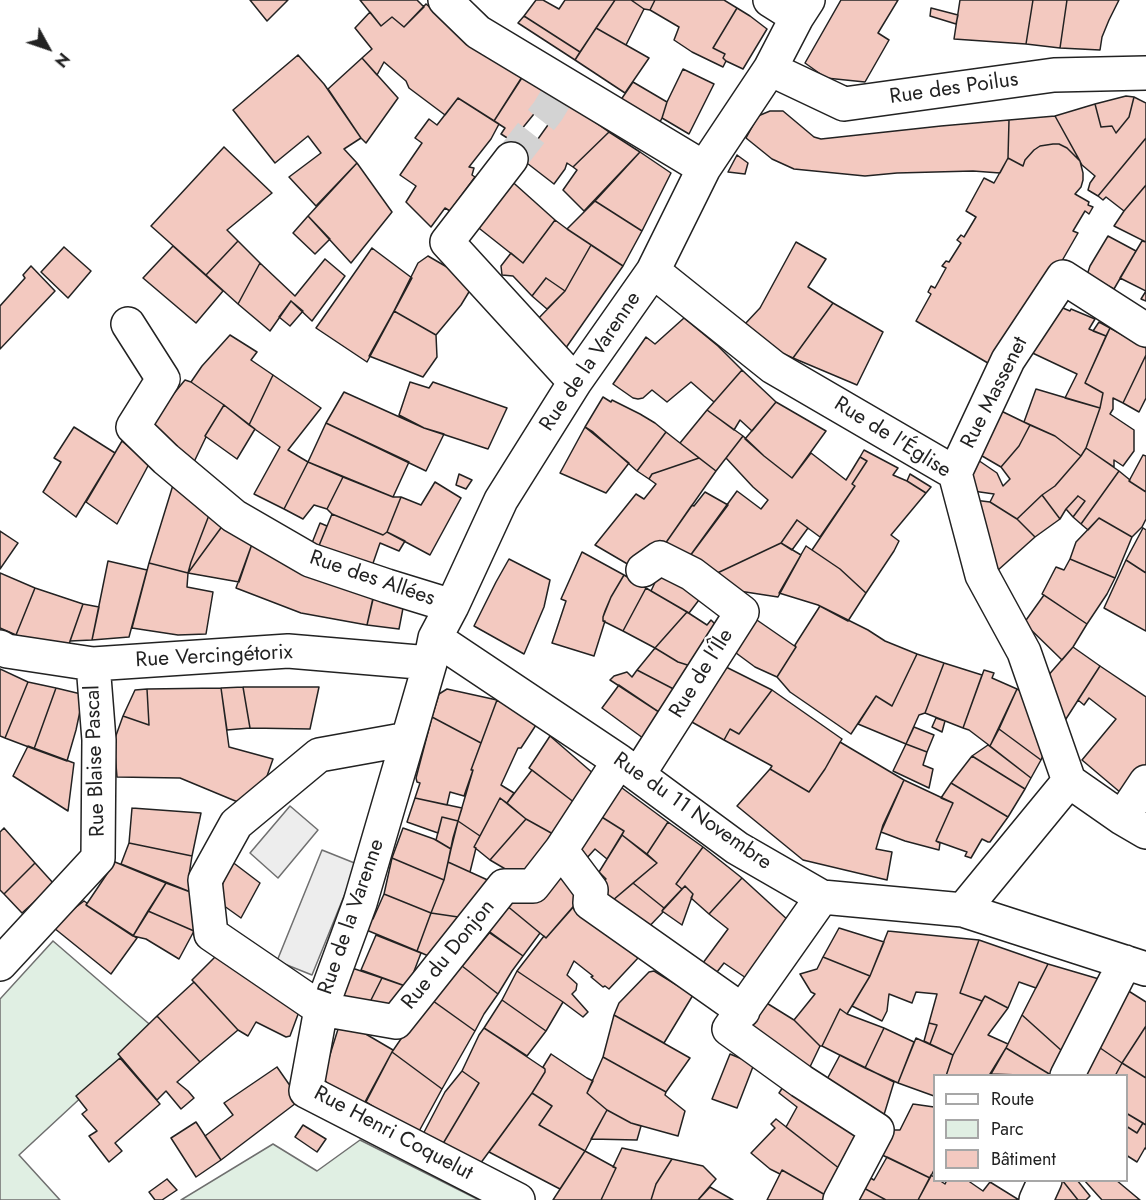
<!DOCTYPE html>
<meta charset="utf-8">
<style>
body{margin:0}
#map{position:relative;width:1146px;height:1200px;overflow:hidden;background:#fff;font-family:Jost,sans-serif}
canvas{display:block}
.legend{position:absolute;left:933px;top:1074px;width:195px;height:108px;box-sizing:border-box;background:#fff;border:2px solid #a7a7a7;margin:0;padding:8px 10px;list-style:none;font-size:18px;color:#222}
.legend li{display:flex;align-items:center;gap:12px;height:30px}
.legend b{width:30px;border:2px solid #a7a7a7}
.north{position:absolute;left:18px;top:18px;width:60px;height:60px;-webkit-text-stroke:4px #fff;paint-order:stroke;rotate:130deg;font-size:16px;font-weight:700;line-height:24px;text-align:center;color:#222}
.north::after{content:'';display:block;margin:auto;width:21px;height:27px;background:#222;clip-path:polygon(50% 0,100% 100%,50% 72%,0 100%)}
</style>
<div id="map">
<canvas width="1146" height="1200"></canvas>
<ul class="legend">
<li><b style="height:8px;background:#fff"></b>Route</li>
<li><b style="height:16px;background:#e0efe3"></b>Parc</li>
<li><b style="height:16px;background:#f3c9c0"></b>Bâtiment</li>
</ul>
<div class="north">N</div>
</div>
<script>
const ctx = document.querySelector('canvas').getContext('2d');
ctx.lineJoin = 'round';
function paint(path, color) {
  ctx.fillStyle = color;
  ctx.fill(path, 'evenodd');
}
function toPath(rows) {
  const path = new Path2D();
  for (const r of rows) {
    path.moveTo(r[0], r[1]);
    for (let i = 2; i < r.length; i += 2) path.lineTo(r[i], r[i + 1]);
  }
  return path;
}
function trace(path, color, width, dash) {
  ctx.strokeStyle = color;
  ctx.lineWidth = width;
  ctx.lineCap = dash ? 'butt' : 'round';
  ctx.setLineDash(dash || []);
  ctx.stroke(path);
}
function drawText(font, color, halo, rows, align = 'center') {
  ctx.font = font + ' Jost,sans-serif';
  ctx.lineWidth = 4.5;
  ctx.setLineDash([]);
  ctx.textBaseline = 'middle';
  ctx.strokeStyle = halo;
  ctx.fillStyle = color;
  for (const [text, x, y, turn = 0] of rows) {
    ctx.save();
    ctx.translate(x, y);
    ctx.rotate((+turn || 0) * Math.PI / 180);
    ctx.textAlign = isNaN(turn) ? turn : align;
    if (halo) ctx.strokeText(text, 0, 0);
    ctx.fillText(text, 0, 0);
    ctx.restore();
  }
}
const green = toPath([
 [53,941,155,1029,19,1155,60,1200,0,1200,0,999,53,941],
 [360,1140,479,1200,181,1200,273,1144,317,1171,360,1140]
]);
paint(green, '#e0efe3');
trace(green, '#6f6f6f', 1.5);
const parking = toPath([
 [290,806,318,830,278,878,250,853,290,806],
 [322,850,357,864,312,975,277,961,322,850]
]);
paint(parking, '#ededed');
trace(parking, '#6f6f6f', 1.5);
const building = toPath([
 [250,0,288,0,267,21,250,0],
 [360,0,417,0,424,7,404,27,392,17,381,26,360,0],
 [536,0,543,0,559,9,565,0,615,0,580,52,524,16,536,0],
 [615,0,631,0,644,9,626,45,596,28,615,0],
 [631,0,655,0,650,10,644,9,631,0],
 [655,0,724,0,737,8,713,48,725,54,723,58,726,61,723,67,692,52,674,40,679,27,650,10,655,0],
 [841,0,898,0,878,33,889,40,865,82,826,78,805,63,841,0],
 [960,0,1033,0,1026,44,954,39,960,0],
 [1033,0,1067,0,1060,48,1026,44,1033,0],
 [1067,0,1119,0,1109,20,1102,37,1100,50,1060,48,1067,0],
 [426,4,472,42,522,77,494,121,458,98,445,115,409,88,406,81,384,62,377,75,362,58,372,49,355,28,370,12,381,26,392,17,404,27,426,4],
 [737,8,750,16,767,29,743,69,726,61,723,58,725,54,713,48,737,8],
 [931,8,958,15,956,24,930,16,931,8],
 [524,16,580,52,575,60,518,23,524,16],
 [596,28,649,58,625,93,575,60,596,28],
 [298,55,324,84,361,138,344,149,357,163,316,206,289,177,321,153,308,136,275,163,233,110,298,55],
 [362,58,398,98,366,143,361,138,328,89,362,58],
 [683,69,714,84,689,134,662,118,667,102,683,69],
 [525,73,551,93,512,141,501,134,505,128,494,121,525,73],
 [633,82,667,102,662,118,656,130,616,107,633,82],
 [1126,96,1134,97,1129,117,1116,133,1112,126,1101,127,1095,104,1126,96],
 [1134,97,1146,103,1146,138,1098,196,1088,190,1090,183,1095,176,1082,165,1055,116,1095,104,1101,127,1112,126,1116,133,1129,117,1134,97],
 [458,98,499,124,491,139,469,167,474,168,472,175,475,177,450,211,445,208,431,227,406,202,416,186,400,175,422,143,415,138,429,119,437,125,458,98],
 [565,101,609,132,573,167,567,163,565,169,554,184,523,160,565,101],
 [770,111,783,111,814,137,821,139,941,126,1009,120,1008,158,1000,173,973,171,897,173,865,176,794,169,772,159,746,138,758,116,770,111],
 [1055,116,1080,161,1067,148,1059,144,1053,144,1040,146,1034,150,1025,160,1023,166,1008,158,1009,120,1055,116],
 [609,132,640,152,584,211,563,190,577,170,573,167,609,132],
 [1146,138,1146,185,1124,211,1106,197,1103,200,1098,196,1146,138],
 [1053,144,1059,144,1067,148,1080,161,1083,173,1083,180,1081,187,1075,194,1089,202,1088,205,1093,207,1089,214,1085,211,1073,231,1078,233,1059,266,1054,263,993,366,916,321,931,294,928,292,931,286,935,288,946,268,942,266,946,261,949,262,961,243,957,240,961,235,964,237,976,217,966,211,984,178,994,183,1008,158,1023,166,1025,160,1034,150,1040,146,1053,144],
 [224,147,272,193,227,230,238,241,206,275,151,226,224,147],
 [640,152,671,173,642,231,595,201,640,152],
 [737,155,748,163,745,174,728,172,737,155],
 [357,163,392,212,351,263,308,216,357,163],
 [507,177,555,220,523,263,475,225,507,177],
 [1146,185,1146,242,1114,226,1124,211,1146,185],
 [595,201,642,231,623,266,567,229,595,201],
 [308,216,330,239,315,254,293,233,308,216],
 [555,220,567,229,591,245,565,291,546,278,532,296,513,276,502,275,501,266,511,253,523,263,555,220],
 [1108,236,1136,251,1114,289,1087,275,1090,266,1108,236],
 [238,241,260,263,238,304,206,275,238,241],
 [1142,241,1146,242,1146,301,1141,299,1146,291,1120,278,1142,241],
 [796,242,826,259,808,287,833,303,793,358,770,348,744,325,760,308,796,242],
 [591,245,623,266,563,352,533,324,565,291,591,245],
 [173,246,223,291,196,323,143,278,173,246],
 [64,247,91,271,68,298,41,272,64,247],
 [372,248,412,278,367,362,316,328,372,248],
 [428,256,452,270,472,287,461,305,436,335,394,311,418,263,428,256],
 [325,259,345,276,312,321,291,301,270,331,238,304,260,263,295,296,325,259],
 [31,266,55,291,0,349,0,306,25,278,23,275,31,266],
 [546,278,565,291,547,309,532,296,546,278],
 [291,301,303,311,290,326,279,317,291,301],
 [833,303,883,332,857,385,793,358,833,303],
 [1051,303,1070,311,1071,309,1095,319,1089,329,1106,336,1085,383,1103,393,1100,408,1065,398,1077,374,1024,349,1051,303],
 [394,311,436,335,437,357,423,377,369,356,394,311],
 [684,318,718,346,742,370,714,402,691,382,667,402,652,390,643,398,638,399,633,398,613,384,646,337,655,344,684,318],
 [1099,322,1110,328,1106,336,1093,331,1099,322],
 [1110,328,1146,348,1146,355,1123,403,1113,398,1113,409,1110,414,1134,430,1134,451,1123,466,1114,460,1114,467,1086,448,1100,408,1103,393,1085,383,1110,328],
 [230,335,257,352,251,360,273,375,249,425,224,405,191,382,202,366,230,335],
 [1146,355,1146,398,1139,412,1123,403,1146,355],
 [742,370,776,402,752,431,740,420,734,430,707,410,742,370],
 [273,375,321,408,288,450,308,462,284,509,254,494,280,447,249,425,273,375],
 [185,380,191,382,224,405,205,436,206,437,193,464,147,426,185,380],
 [410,382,429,388,433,382,507,408,488,449,424,428,399,415,410,382],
 [1036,389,1100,408,1086,448,1081,456,1055,436,1024,422,1036,389],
 [344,392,424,428,444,434,426,471,326,423,344,392],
 [603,397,611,402,612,400,640,414,655,423,666,432,637,471,593,432,585,427,603,397],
 [776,402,826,431,792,478,764,456,745,439,776,402],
 [224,405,255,429,237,459,205,436,224,405],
 [995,408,1030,425,1019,446,1001,467,977,453,995,408],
 [707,410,743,436,716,471,680,443,707,410],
 [326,423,409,462,393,497,308,462,326,423],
 [1030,425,1055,436,1081,456,1055,486,1042,495,1017,519,990,502,994,494,966,490,975,458,997,473,1003,486,1010,479,1001,467,1019,446,1030,425],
 [74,427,115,453,76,517,43,492,61,462,54,458,74,427],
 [585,427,629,463,606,493,560,473,585,427],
 [666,432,699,458,652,474,649,479,637,471,666,432],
 [743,436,764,456,792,478,811,453,846,480,860,457,867,461,852,484,855,486,820,537,797,520,781,543,711,576,687,560,737,491,761,509,768,500,753,487,726,458,743,436],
 [122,441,149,464,117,524,86,502,122,441],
 [1086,448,1119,471,1081,524,1073,517,1085,501,1078,496,1066,509,1060,519,1042,495,1055,486,1081,456,1086,448],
 [864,450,898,468,893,475,907,481,926,493,891,535,899,541,894,551,866,593,840,569,812,550,855,486,852,484,867,461,860,457,864,450],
 [1143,455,1146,456,1146,492,1129,481,1143,455],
 [699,458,716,471,665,544,662,542,657,543,636,569,595,545,636,494,644,499,656,484,649,479,652,474,699,458],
 [308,462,343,477,327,509,314,505,303,519,284,509,308,462],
 [1119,471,1130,480,1129,481,1146,492,1146,519,1142,527,1132,537,1099,518,1088,530,1081,524,1119,471],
 [459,474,472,480,466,489,456,485,459,474],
 [910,474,931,487,926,493,907,481,910,474],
 [343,477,393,497,401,497,387,532,383,535,332,514,327,509,343,477],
 [435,482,461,498,430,555,387,532,401,497,421,505,435,482],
 [173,485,211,510,191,562,188,573,149,563,173,485],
 [705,492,728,505,687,560,665,544,692,505,694,506,705,492],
 [1042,495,1060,519,1035,537,1017,519,1042,495],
 [1078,496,1085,501,1073,517,1066,509,1078,496],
 [966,499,990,502,1017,519,1035,537,997,571,966,499],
 [211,510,226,521,188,573,191,562,211,510],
 [332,514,383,535,387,532,405,541,399,551,380,543,371,569,316,553,332,514],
 [1099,518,1132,537,1115,578,1070,559,1076,542,1099,518],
 [797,520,808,528,792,550,781,543,797,520],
 [226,521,252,544,239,582,188,573,226,521],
 [320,523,327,526,316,553,310,548,320,523],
 [1143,528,1146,530,1146,573,1126,560,1143,528],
 [0,531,18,543,0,569,0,531],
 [781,543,801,555,778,597,739,591,711,576,781,543],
 [252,544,374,595,367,625,301,613,236,588,252,544],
 [806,546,840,569,866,593,848,621,818,605,779,593,806,546],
 [582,552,624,575,611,597,605,611,603,617,603,621,605,621,594,656,552,643,566,601,561,599,582,552],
 [509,559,550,580,544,607,524,654,474,626,496,582,509,559],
 [1070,559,1115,578,1107,594,1087,624,1042,594,1056,567,1064,570,1070,559],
 [1126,560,1146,573,1146,631,1104,608,1126,560],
 [108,561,147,570,129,637,92,640,108,561],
 [149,563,188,573,187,587,213,592,206,634,178,635,132,628,149,563],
 [662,567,705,592,689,613,651,591,662,567],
 [0,573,35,588,16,635,0,628,0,573],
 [624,575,646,588,623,631,603,621,603,617,611,597,624,575],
 [35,588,83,604,68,647,22,638,16,635,35,588],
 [646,588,687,612,655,648,623,631,646,588],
 [1044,595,1087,624,1073,647,1062,660,1024,623,1044,595],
 [373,598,404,603,399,629,367,625,373,598],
 [83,604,99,607,92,640,70,641,83,604],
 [820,606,868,630,885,641,917,654,892,706,876,696,851,734,790,692,777,677,796,647,795,645,820,606],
 [687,612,707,625,711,620,720,629,700,669,678,662,655,648,687,612],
 [754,618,796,647,777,677,755,667,732,650,754,618],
 [1073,647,1100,666,1064,722,1046,678,1073,647],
 [655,648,678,662,700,669,687,696,637,670,655,648],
 [917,654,944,663,925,713,919,715,906,744,858,724,876,696,892,706,917,654],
 [944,663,982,675,963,728,925,713,944,663],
 [724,666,772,690,739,734,730,729,724,740,690,721,724,666],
 [1100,666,1146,697,1146,765,1121,793,1082,760,1116,719,1089,698,1084,705,1078,700,1100,666],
 [0,669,28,682,5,738,0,736,0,669],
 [637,670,687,696,665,716,610,680,614,676,627,672,632,677,637,670],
 [984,670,994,673,992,678,1017,689,990,746,969,730,963,728,984,670],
 [28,682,56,688,34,749,5,738,28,682],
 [619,685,665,716,647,741,602,708,619,685],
 [243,687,250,728,227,730,221,688,243,687],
 [243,687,319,687,310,729,250,728,243,687],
 [56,688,81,694,83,697,76,730,67,761,34,749,56,688],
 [221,688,229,747,273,759,266,779,245,805,180,778,117,777,114,741,123,716,149,725,147,689,221,688],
 [147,689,149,725,123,716,135,690,147,689],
 [447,689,497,700,481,743,432,717,439,694,447,689],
 [1017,689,1031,696,1050,740,1041,760,999,729,1017,689],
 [772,690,842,739,825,769,809,792,770,769,772,766,724,740,730,729,739,734,772,690],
 [497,700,523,714,536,725,521,748,518,748,501,785,514,793,507,803,500,798,480,836,458,821,473,770,471,770,497,700],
 [432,717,481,743,471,770,473,770,464,796,450,792,447,805,415,798,420,783,417,782,416,778,432,717],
 [936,718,945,721,942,732,932,727,936,718],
 [914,727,934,735,927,752,906,744,914,727],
 [999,729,1041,760,1031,778,990,746,999,729],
 [550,736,595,775,575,803,529,768,550,736],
 [840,742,904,780,883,825,876,849,892,852,887,880,803,860,737,806,770,769,809,792,825,769,840,742],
 [906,744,927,752,923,765,933,769,929,788,893,771,906,744],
 [988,745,1031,778,1025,789,972,756,988,745],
 [28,746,74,763,68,811,13,776,28,746],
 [972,756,1025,789,1008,817,951,783,972,756],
 [532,770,575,803,553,834,526,819,507,803,532,770],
 [904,780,953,803,936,841,940,843,939,850,905,841,881,832,904,780],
 [951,783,1008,817,990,842,988,842,982,839,971,858,965,856,967,852,936,841,953,803,941,798,951,783],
 [618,785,668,822,647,854,622,835,624,831,597,814,618,785],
 [415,798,462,808,458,821,442,817,438,833,407,822,415,798],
 [500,798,526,819,490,860,474,847,500,798],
 [132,808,201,813,192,856,129,843,132,808],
 [597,814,624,831,607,859,595,849,585,860,576,845,597,814],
 [442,817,458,821,451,849,436,840,442,817],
 [526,819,553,834,524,880,490,860,526,819],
 [458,821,480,836,474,847,476,848,470,872,448,862,453,838,458,821],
 [668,822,703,847,676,884,682,889,664,908,633,883,657,863,647,854,668,822],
 [4,828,35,863,4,894,0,890,0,832,4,828],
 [403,828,434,839,451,849,444,880,392,858,403,828],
 [622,835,657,863,606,906,598,885,606,879,599,872,622,835],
 [129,843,192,856,189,875,197,878,193,893,121,864,129,843],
 [703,847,742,878,709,914,691,898,693,894,685,886,682,889,676,884,703,847],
 [392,858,444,880,431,913,384,894,392,858],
 [231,861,260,883,241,918,220,903,219,894,231,861],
 [115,862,166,883,133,936,86,905,115,862],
 [448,862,492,882,465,918,431,913,444,880,448,862],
 [35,863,54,884,22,913,4,894,35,863],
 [560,871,585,893,546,938,506,905,523,896,560,871],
 [742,878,789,921,749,980,724,963,717,972,700,967,728,929,709,914,742,878],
 [166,883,193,893,199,914,194,931,148,911,166,883],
 [633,883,664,908,662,911,663,912,642,934,606,906,633,883],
 [685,886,693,894,682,925,662,911,685,886],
 [384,894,431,913,417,951,364,929,370,918,373,919,384,894],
 [84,901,87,903,86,905,137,938,111,974,54,928,71,911,84,901],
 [576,904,638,958,609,989,605,986,603,987,591,977,593,976,574,961,567,975,577,984,576,990,572,994,588,1012,583,1017,563,1002,517,971,544,936,546,938,576,904],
 [506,905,540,933,523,956,481,927,506,905],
 [148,911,194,931,179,959,146,939,133,936,148,911],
 [431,913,465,918,433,958,417,951,431,913],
 [839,928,884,942,870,976,823,957,839,928],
 [888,931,979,940,960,993,982,1001,953,1055,930,1044,937,1025,929,1023,937,994,916,992,912,1003,889,994,887,1011,882,1021,852,1006,870,976,888,931],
 [490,932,523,956,512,971,498,994,462,966,490,932],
 [376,935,421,953,408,987,361,970,376,935],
 [979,940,1048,964,1036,988,1019,982,1008,1008,985,996,982,1001,960,993,979,940],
 [218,954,300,1009,290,1036,286,1037,256,1022,248,1036,238,1030,192,980,218,954],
 [823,957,870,976,847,1014,840,1009,822,1046,820,1046,794,1020,815,994,811,992,800,974,817,969,823,957],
 [1048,964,1099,979,1062,1051,1022,1015,1048,964],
 [462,966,498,994,484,1014,475,1031,433,1001,462,966],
 [352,968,382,978,368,1006,342,997,352,968],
 [517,971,563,1002,546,1031,502,1000,517,971],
 [654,971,693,995,664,1043,614,1015,619,1003,649,972,654,971],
 [382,978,408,987,392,1012,368,1006,382,978],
 [194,982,238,1030,200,1062,157,1016,194,982],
 [1127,990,1146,1002,1146,1026,1122,1063,1090,1041,1127,990],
 [985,996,1008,1008,988,1035,1008,1044,1006,1048,990,1076,946,1076,953,1055,985,996],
 [429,998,475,1031,442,1089,392,1052,429,998],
 [502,1000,546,1031,527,1056,484,1028,502,1000],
 [765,1002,794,1020,820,1046,808,1071,748,1029,765,1002],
 [840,1009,847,1014,884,1028,865,1068,822,1046,840,1009],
 [614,1015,690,1058,666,1092,603,1057,614,1015],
 [1022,1015,1062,1051,1051,1075,1006,1048,1022,1015],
 [157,1016,200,1062,177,1082,188,1091,194,1098,181,1109,166,1091,157,1100,118,1054,157,1016],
 [929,1023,937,1025,930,1044,924,1041,929,1023],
 [339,1026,364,1033,393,1050,359,1113,336,1098,323,1077,339,1026],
 [1146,1026,1146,1078,1122,1063,1146,1026],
 [484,1028,545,1069,545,1072,532,1093,480,1164,441,1147,479,1083,462,1071,479,1035,484,1028],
 [884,1028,914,1042,898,1083,865,1068,884,1028],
 [916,1038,953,1055,946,1076,934,1076,934,1096,898,1083,916,1038],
 [1090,1041,1122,1063,1115,1076,1074,1076,1090,1041],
 [1006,1048,1051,1075,1051,1076,990,1074,1006,1048],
 [392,1052,442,1089,417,1135,366,1102,392,1052],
 [551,1054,587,1078,593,1081,587,1093,607,1110,585,1151,539,1125,552,1106,532,1093,545,1072,545,1069,543,1067,551,1054],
 [730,1054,754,1064,737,1108,712,1099,730,1054],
 [840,1055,894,1082,883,1118,825,1083,840,1055],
 [603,1057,666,1092,665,1095,685,1111,678,1136,631,1123,607,1110,587,1093,603,1057],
 [120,1058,160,1104,115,1143,122,1151,109,1162,89,1136,97,1131,82,1114,87,1110,76,1096,120,1058],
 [1122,1063,1146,1078,1146,1125,1126,1113,1126,1076,1115,1076,1122,1063],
 [277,1067,300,1100,221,1160,205,1136,233,1115,224,1103,277,1067],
 [462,1071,479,1083,441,1147,421,1138,445,1092,462,1071],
 [785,1084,857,1134,840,1169,786,1127,797,1107,779,1093,785,1084],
 [532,1093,552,1106,539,1125,585,1151,560,1189,489,1152,532,1093],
 [913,1104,934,1107,934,1170,930,1178,878,1153,891,1130,900,1130,913,1104],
 [607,1110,631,1123,641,1126,637,1140,591,1139,607,1110],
 [1126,1113,1143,1123,1137,1133,1126,1126,1126,1113],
 [776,1119,840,1169,827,1196,782,1170,780,1174,770,1169,751,1153,775,1128,771,1124,776,1119],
 [196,1122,221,1160,196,1177,171,1138,196,1122],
 [1143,1123,1146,1125,1146,1149,1145,1148,1137,1162,1126,1155,1126,1126,1137,1133,1143,1123],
 [303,1125,326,1139,317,1152,295,1137,303,1125],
 [622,1148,672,1159,656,1184,651,1200,601,1200,616,1168,613,1167,622,1148],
 [585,1151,616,1168,601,1200,553,1200,585,1151],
 [887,1157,930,1178,918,1200,886,1200,860,1186,867,1176,874,1180,887,1157],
 [672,1159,703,1166,716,1179,698,1200,651,1200,656,1184,672,1159],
 [782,1170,827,1196,824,1200,767,1200,782,1170],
 [931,1175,934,1177,934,1180,939,1180,945,1184,947,1180,967,1180,983,1191,990,1182,1019,1200,918,1200,931,1175],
 [167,1179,177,1190,162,1200,155,1200,149,1192,167,1179],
 [1055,1180,1062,1180,1078,1200,1045,1200,1055,1180],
 [1062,1180,1077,1180,1090,1196,1086,1200,1078,1200,1062,1180],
 [1084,1180,1116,1180,1140,1200,1102,1200,1084,1180],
 [860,1186,886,1200,854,1200,860,1186],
 [710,1187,733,1200,698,1200,710,1187]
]);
paint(building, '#f3c9c0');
trace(building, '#222', 1.5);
trace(toPath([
 [511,159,548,111,564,84]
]), '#d3d3d3', 33, [33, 16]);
const minor = toPath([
 [445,0,478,32,704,168],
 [770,0,797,17],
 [770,69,844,104,1054,75,1146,73],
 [511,159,447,242,575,382],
 [653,271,773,367,955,473,982,575,1024,652,1069,781],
 [128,324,163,379,133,427,166,459,234,516,310,560,387,586,452,606],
 [955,473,1008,360,1063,277,1146,330],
 [435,638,619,761,737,848,822,897,963,910,1146,969],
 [0,647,7,651,93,664,288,651,430,663],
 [408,739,319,755,236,824,205,880,211,934,321,1009,360,903,408,739,430,663,435,638,452,606,501,500,575,382,653,271,704,168,770,69,797,17,808,0],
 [638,775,742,612,692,574,660,558,643,570],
 [1122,818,1146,782],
 [561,850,591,890,590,903,743,1011],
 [822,897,729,1029,801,1081,877,1130,840,1200],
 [963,910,1069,781,1122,818,1146,832],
 [0,964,98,858,99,740,93,664],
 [1067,1076,1125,962],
 [518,1200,306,1091,321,1009,396,1022,504,886,533,886,561,850,619,761],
 [1036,1200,1045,1180]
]);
trace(minor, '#222', 36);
trace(minor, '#fff', 33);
drawText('21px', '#222', '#fff', [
 ["Rue des Poilus",954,89,-8],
 ["Rue de la Varenne",591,362,-56],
 ["Rue Massenet",995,393,-63],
 ["Rue de l'Église",892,438,32],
 ["Rue des Allées",372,579,19],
 ["Rue Vercingétorix",214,657,-3],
 ["Rue de l'Île",702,674,-58],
 ["Rue Blaise Pascal",96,761,-92],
 ["Rue du 11 Novembre",692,812,35],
 ["Rue de la Varenne",352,917,-71],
 ["Rue du Donjon",449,955,-51],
 ["Rue Henri Coquelut",393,1134,28]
]);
</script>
